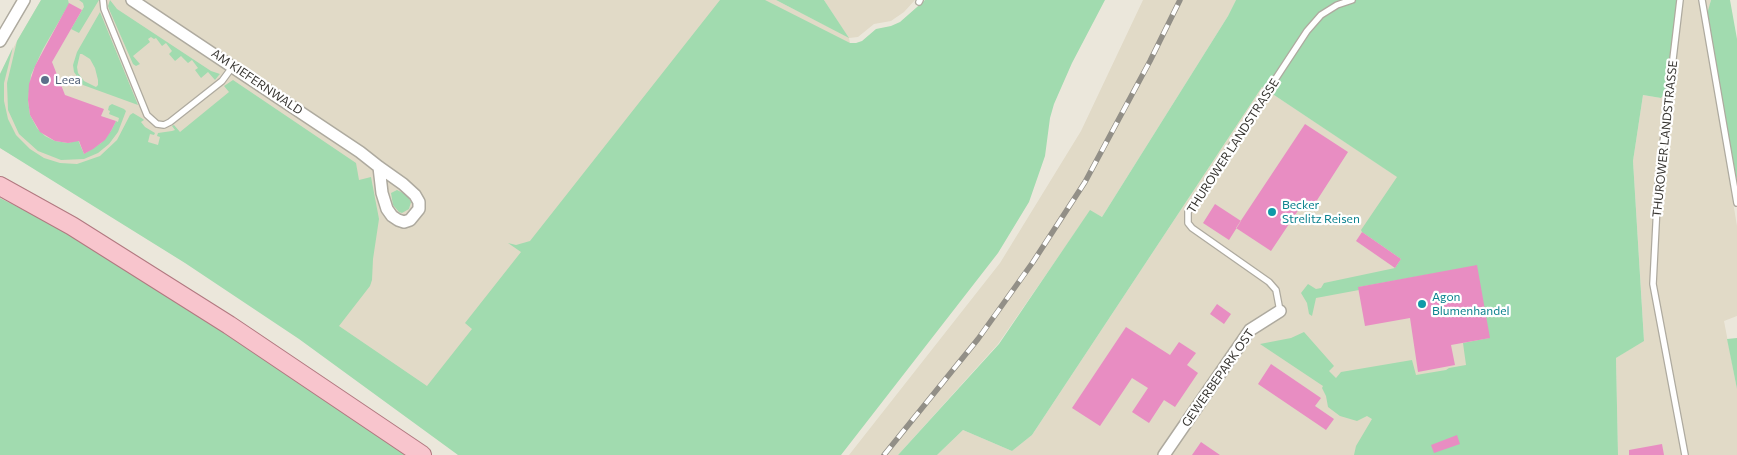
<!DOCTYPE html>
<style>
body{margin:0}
canvas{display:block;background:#ebe7db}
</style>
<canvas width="1737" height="455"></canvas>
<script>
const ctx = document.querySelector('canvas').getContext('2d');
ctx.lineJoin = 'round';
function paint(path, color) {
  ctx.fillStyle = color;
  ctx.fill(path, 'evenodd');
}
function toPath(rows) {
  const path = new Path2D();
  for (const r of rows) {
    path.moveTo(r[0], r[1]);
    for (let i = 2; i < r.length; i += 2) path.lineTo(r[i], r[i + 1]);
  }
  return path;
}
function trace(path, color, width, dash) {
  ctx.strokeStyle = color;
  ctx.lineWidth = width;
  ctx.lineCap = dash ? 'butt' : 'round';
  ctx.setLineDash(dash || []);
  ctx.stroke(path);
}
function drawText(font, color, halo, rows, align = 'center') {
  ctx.font = font + ' Commissioner,sans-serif';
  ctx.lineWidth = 4.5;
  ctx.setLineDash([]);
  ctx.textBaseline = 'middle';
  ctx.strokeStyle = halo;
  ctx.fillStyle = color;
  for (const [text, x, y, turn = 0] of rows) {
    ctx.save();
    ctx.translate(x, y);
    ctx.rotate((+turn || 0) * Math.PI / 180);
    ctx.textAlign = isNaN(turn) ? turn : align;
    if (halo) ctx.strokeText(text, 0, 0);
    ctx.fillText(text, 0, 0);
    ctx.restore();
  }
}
paint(toPath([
 [41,0,776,0,848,37,824,0,915,0,904,12,891,21,874,24,858,37,849,38,850,43,879,58,527,455,0,148,0,74,17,41],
 [1143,0,1236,0,1228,16,1102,217,1090,211,998,344,898,455,849,455,1000,263,1081,131],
 [1678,0,1711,0,1704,28,1737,226,1737,316,1724,321,1737,389,1737,455,1618,455,1616,358,1644,340,1633,161,1643,95,1661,98],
 [1262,87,1479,231,1517,427,1473,455,937,455,963,430,1012,451,1032,435]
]), '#e1dac7');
paint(toPath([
 [41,0,68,0,69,4,43,49,31,75,28,100,30,115,37,128,45,136,55,141,68,143,78,140,84,154,101,143,111,131,116,121,118,122,119,118,109,114,110,111,108,110,109,106,112,104,124,109,126,111,118,132,109,144,98,153,84,159,61,160,38,151,19,134,8,110,7,83,17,41],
 [79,0,99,0,79,33,71,29,84,7,83,3],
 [110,0,117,9,211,71,220,74,219,75,215,80,208,72,201,78,195,70,198,68,192,60,188,63,181,56,175,61,169,54,172,51,166,43,162,46,156,38,154,39,151,37,148,39,150,42,133,56,140,64,136,66,133,64,109,9,108,6],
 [720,0,765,0,850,43,856,43,862,41,876,29,891,26,900,22,925,0,1105,0,1072,63,1054,104,1050,118,1045,156,1029,202,998,253,841,455,458,455,299,339,185,263,0,148,0,74,13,47,4,83,4,101,8,119,16,135,30,149,44,158,60,163,77,164,100,156,117,140,130,115,133,113,143,119,144,120,141,122,145,127,155,133,154,135,150,134,148,142,158,145,160,137,157,136,158,133,172,131,175,130,172,126,174,125,180,132,229,92,224,86,233,80,356,163,359,180,371,177,379,219,373,259,372,280,370,286,339,326,427,386,472,329,465,323,521,252,508,243,516,245,530,241],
 [776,0,824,0,849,38],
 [1236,0,1678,0,1666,92,1661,98,1643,95,1633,161,1644,341,1616,358,1618,455,1354,455,1356,446,1372,419,1367,416,1357,421,1340,416,1328,407,1326,396,1322,388,1323,386,1260,344,1291,338,1304,332,1334,366,1329,371,1336,378,1341,372,1412,360,1416,375,1446,370,1449,368,1466,365,1463,343,1489,338,1476,266,1359,287,1359,290,1316,298,1312,316,1309,314,1307,303,1301,293,1308,284,1316,289,1321,288,1324,283,1395,268,1401,259,1362,232,1361,230,1397,177,1262,87,1032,435,1012,451,963,430,937,455,898,455,999,344,1090,210,1102,217,1228,16],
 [1711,0,1730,0,1737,39,1737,182,1707,14],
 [100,12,138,105,83,85,74,72,73,65,77,52],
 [80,54,82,54,90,59,95,68,98,80,98,85,96,87,84,81,78,73,77,67],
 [397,190,407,195,411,202,409,209,402,213,399,212,393,205,391,193],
 [0,198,62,229,235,338,408,455,0,455],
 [1737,338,1737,389,1727,339]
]), '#a1dbaf');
paint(toPath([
 [69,3,82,10,52,62,65,95,104,109,101,116,116,121,111,131,105,140,93,149,84,154,79,141,68,143,55,141,40,132,30,115,28,100,29,84,35,66],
 [1305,124,1348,152,1312,208,1303,203,1271,251,1236,228],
 [1215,204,1241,221,1229,240,1203,223],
 [1362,232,1401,259,1395,268,1356,241],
 [1477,265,1490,338,1451,345,1455,365,1418,372,1410,318,1365,326,1358,287],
 [1217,304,1231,314,1224,324,1210,314],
 [1126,327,1170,355,1179,342,1196,353,1187,365,1198,373,1175,407,1164,400,1149,423,1132,412,1148,388,1132,378,1100,426,1072,408],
 [1271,364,1321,398,1315,406,1334,419,1326,430,1258,384],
 [1457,435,1460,444,1434,453,1431,445],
 [1201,442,1220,455,1192,455],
 [1662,444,1664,455,1629,455,1629,450]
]), '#e88dc2');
const service = toPath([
 [103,0,104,9,147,115,157,124,164,125,170,122,222,81,233,66],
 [1680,0,1658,185,1653,284,1685,455],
 [1702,0,1737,203],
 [919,2,920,0],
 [1280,311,1276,290,1269,282,1192,228,1188,223,1188,212,1307,31,1321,15,1337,5,1352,0]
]);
const minor = toPath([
 [132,0,360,152,379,167,403,184,415,195,419,202,419,209,410,220,404,222,398,220,392,216,387,209,382,193,379,167],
 [0,41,24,0],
 [1164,455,1250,330,1280,311]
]);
const primary = toPath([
 [0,186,72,226,229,325,422,455]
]);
trace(service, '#aeaa9f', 8);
trace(minor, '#aeaa9f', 14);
trace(primary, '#b17980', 20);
trace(service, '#fff', 5.5);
trace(minor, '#fff', 11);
trace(primary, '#f8c5cd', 18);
const rail = toPath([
 [884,455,978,339,1033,262,1085,182,1150,61,1180,0]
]);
trace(rail, '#928f87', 5.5);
trace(rail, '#fff', 4, [11]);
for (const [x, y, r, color] of [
 [45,80,5,"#5c6f8a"],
 [1272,212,5,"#0f9aa8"],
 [1422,304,5,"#0f9aa8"]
]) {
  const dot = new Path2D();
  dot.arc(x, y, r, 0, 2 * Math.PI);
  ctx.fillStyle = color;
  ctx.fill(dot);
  trace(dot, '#fff', 2);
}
drawText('12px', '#4e5e75', '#fff', [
 ["Leea",55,80]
], 'left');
drawText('12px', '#373531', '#fff', [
 ["AM KIEFERNWALD",257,82,34],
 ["THUROWER LANDSTRASSE",1665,139,-84],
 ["THUROWER LANDSTRASSE",1233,146,-57],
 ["GEWERBEPARK OST",1218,378,-55]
]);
drawText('12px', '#0d838f', '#fff', [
 ["Becker",1282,205],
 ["Strelitz Reisen",1282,219],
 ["Agon",1432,297],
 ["Blumenhandel",1432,311]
], 'left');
</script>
